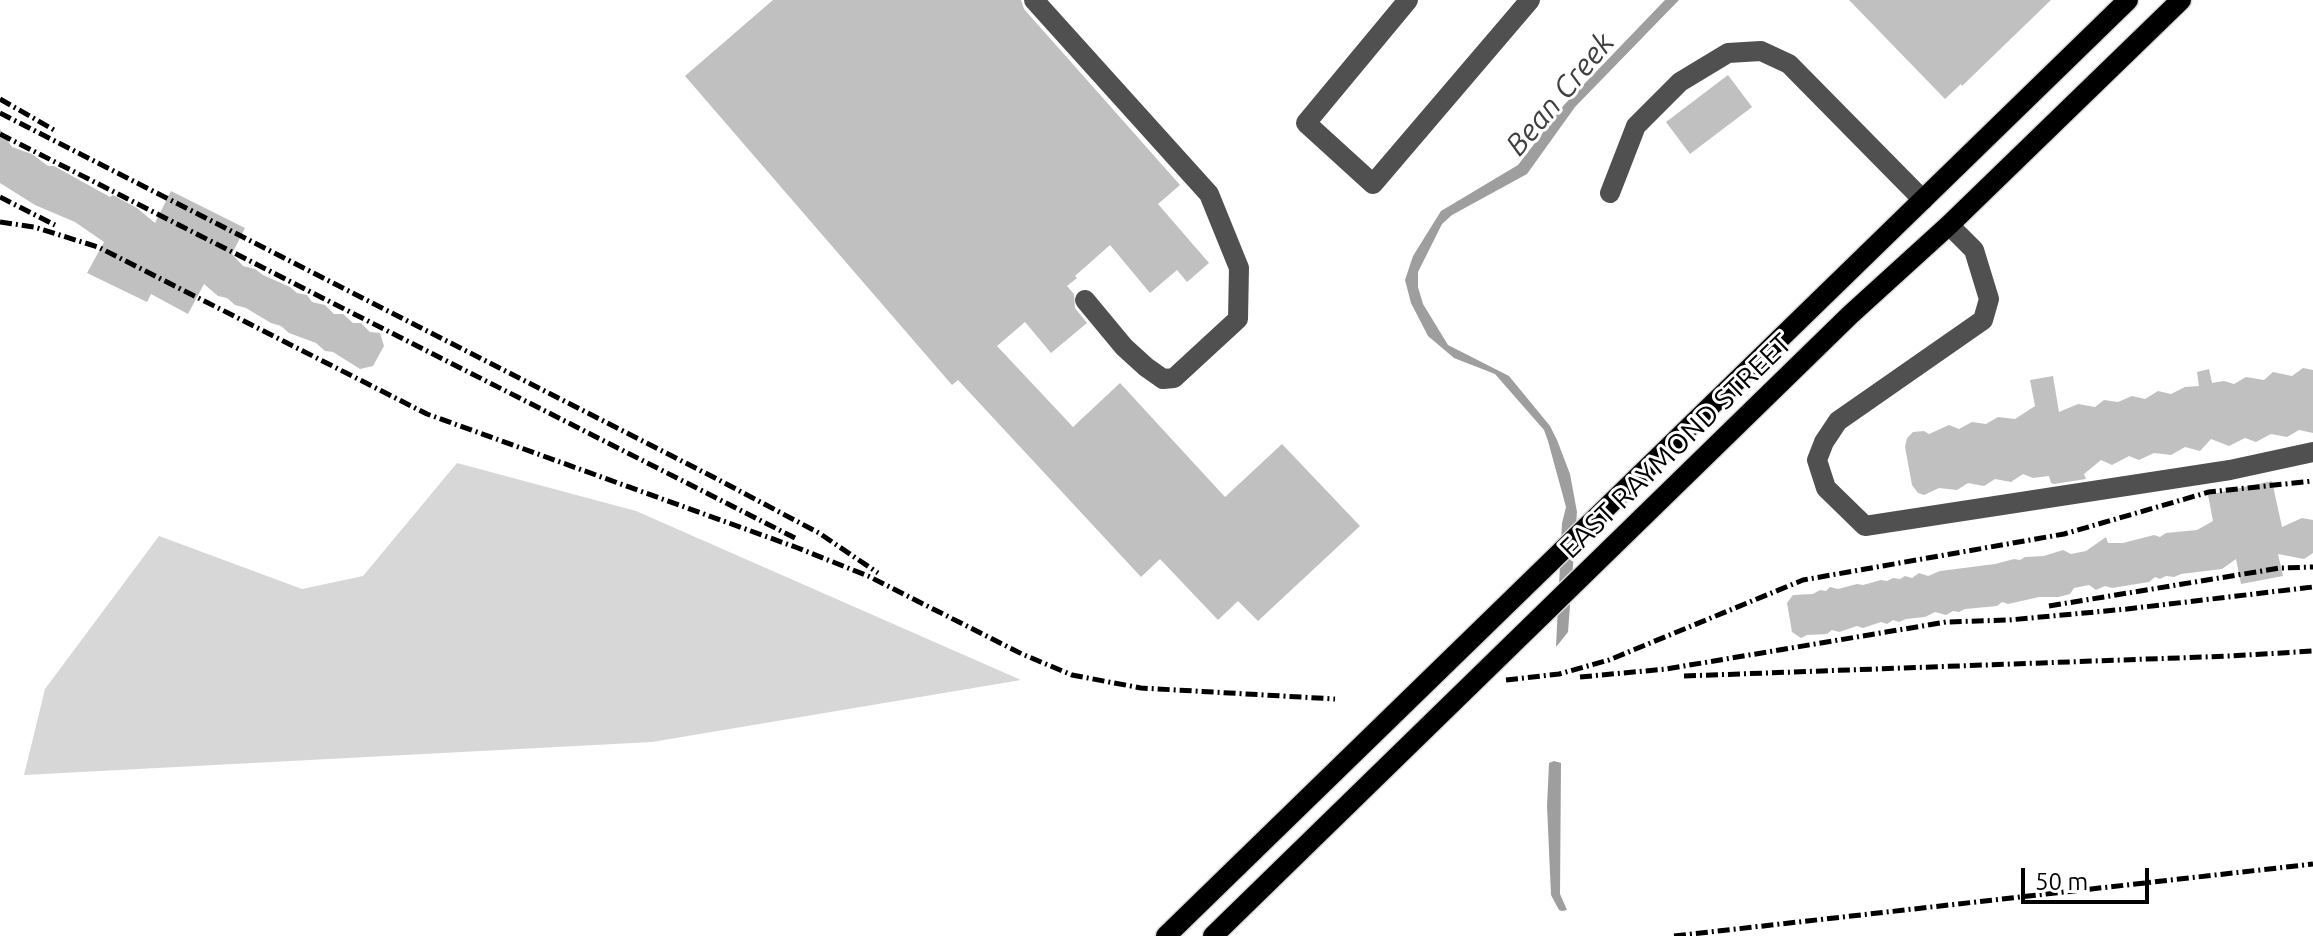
<!DOCTYPE html>
<style>
body{margin:0}
#map{position:relative;width:2313px;height:936px;overflow:hidden;background:#fff;font-family:Ubuntu,sans-serif}
canvas{display:block}
.scale{position:absolute;left:2021px;top:868px;width:128px;height:36px;box-sizing:border-box;border:4px solid #000;border-top:0;padding-left:10px;font-size:24px;line-height:28px;white-space:nowrap;color:#000;-webkit-text-stroke:6px #fff;paint-order:stroke}
</style>
<div id="map">
<canvas width="2313" height="936"></canvas>
<div class="scale">50 m</div>
</div>
<script>
const ctx = document.querySelector('canvas').getContext('2d');
ctx.lineJoin = 'round';
function paint(path, color) {
  ctx.fillStyle = color;
  ctx.fill(path, 'evenodd');
}
function toPath(rows) {
  const path = new Path2D();
  for (const r of rows) {
    path.moveTo(r[0], r[1]);
    for (let i = 2; i < r.length; i += 2) path.lineTo(r[i], r[i + 1]);
  }
  return path;
}
function trace(path, color, width, dash) {
  ctx.strokeStyle = color;
  ctx.lineWidth = width;
  ctx.lineCap = dash ? 'butt' : 'round';
  ctx.setLineDash(dash || []);
  ctx.stroke(path);
}
function drawText(font, color, halo, rows, align = 'center') {
  ctx.font = font + ' Ubuntu,sans-serif';
  ctx.lineWidth = 6;
  ctx.setLineDash([]);
  ctx.textBaseline = 'middle';
  ctx.strokeStyle = halo;
  ctx.fillStyle = color;
  for (const [text, x, y, turn = 0] of rows) {
    ctx.save();
    ctx.translate(x, y);
    ctx.rotate((+turn || 0) * Math.PI / 180);
    ctx.textAlign = isNaN(turn) ? turn : align;
    if (halo) ctx.strokeText(text, 0, 0);
    ctx.fillText(text, 0, 0);
    ctx.restore();
  }
}
paint(toPath([
 [457,463,636,511,1021,680,652,742,24,775,45,689,159,536,302,589,363,576]
]), '#d7d7d7');
paint(toPath([
 [1665,0,1679,0,1575,107,1527,174,1452,215,1442,224,1418,272,1418,287,1423,304,1448,345,1509,376,1550,426,1557,440,1570,474,1577,512,1568,632,1556,647,1562,523,1566,507,1548,441,1544,430,1495,374,1454,358,1428,336,1411,303,1405,280,1413,256,1441,211,1518,165,1564,105],
 [1554,761,1561,763,1560,894,1567,910,1562,911,1559,910,1551,895,1547,806,1549,763]
]), '#9e9e9e');
paint(toPath([
 [773,0,1021,0,1024,9,1180,185,1158,204,1209,263,1187,282,1177,270,1150,293,1110,245,1075,276,1077,278,1067,286,1074,294,1075,308,1087,323,1051,353,1025,322,997,346,1073,427,1120,383,1225,497,1282,444,1360,526,1258,621,1238,601,1218,620,1160,559,1141,577,958,380,952,385,685,76],
 [1849,0,2051,0,1962,86,1961,84,1945,99],
 [1728,75,1752,107,1690,154,1666,122],
 [0,129,12,147,32,154,48,166,54,166,110,197,113,195,137,208,155,223,171,191,245,228,232,254,243,266,255,269,263,275,290,287,297,293,307,295,312,302,325,305,334,314,343,314,353,323,361,323,370,332,380,333,384,346,373,366,360,369,333,352,325,351,316,343,289,333,281,326,271,323,246,308,235,305,227,298,218,296,204,284,188,314,151,294,147,302,87,273,104,242,75,222,35,205,0,183],
 [2303,368,2313,370,2313,433,2299,430,2287,437,2271,434,2256,442,2245,438,2229,446,2211,439,2200,451,2185,447,2171,455,2154,453,2139,460,2129,456,2112,465,2101,460,2084,474,2086,479,2054,484,2051,483,2049,476,2033,478,2023,474,2011,482,1995,479,1984,486,1968,483,1957,490,1939,488,1924,495,1918,493,1912,485,1905,447,1907,438,1913,432,1924,431,1929,434,1949,425,1959,429,1972,422,1986,424,1998,417,2015,419,2035,406,2030,380,2053,376,2059,412,2078,404,2095,407,2104,400,2118,402,2132,396,2145,399,2158,391,2171,394,2185,387,2199,386,2197,372,2209,369,2212,383,2224,381,2234,384,2246,377,2264,380,2273,372,2292,376],
 [2272,481,2282,527,2302,518,2313,520,2313,553,2304,559,2278,554,2283,576,2241,584,2236,559,2222,569,2181,574,2174,577,2166,576,2160,579,2155,577,2149,582,2112,588,2105,586,2096,590,2089,585,2074,588,2070,594,2058,597,2039,597,2008,604,2002,602,1997,606,1965,609,1959,612,1953,611,1946,615,1935,612,1925,617,1906,619,1899,622,1893,620,1887,624,1881,622,1863,628,1857,626,1839,632,1832,630,1827,634,1807,635,1801,638,1792,632,1787,603,1793,595,1813,594,1820,590,1826,591,1830,587,1838,589,1857,584,1863,585,1881,580,1887,581,1893,578,1900,579,1905,576,1912,578,1919,573,1928,576,1940,571,1995,564,2014,559,2020,560,2025,557,2044,556,2063,550,2071,554,2086,551,2106,537,2108,543,2123,543,2154,535,2160,537,2166,533,2197,530,2213,521,2208,495]
]), '#c0c0c0');
const major = toPath([
 [1166,936,2128,0],
 [1213,936,1850,315,1949,225,2181,0]
]);
trace(major, '#dbdbdb', 23);
trace(toPath([
 [1034,0,1209,194,1239,268,1238,319,1174,378,1163,379,1146,367,1124,347,1085,300],
 [1408,0,1306,123,1373,184,1530,0],
 [1610,193,1636,126,1680,82,1728,53,1761,51,1789,64,1923,200],
 [1949,225,1974,250,1989,299,1983,320,1838,421,1824,442,1817,460,1826,488,1865,526,2230,470,2313,452]
]), '#505050', 20);
trace(major, '#000', 20);
trace(toPath([
 [0,99,54,130],
 [0,113,717,479,819,533,878,573],
 [0,134,795,538],
 [0,197,55,225],
 [0,222,34,227,98,247,427,414,798,548,868,576,1022,654,1072,675,1141,688,1335,699],
 [2049,606,2280,568,2313,567],
 [1684,676,2231,656,2313,651],
 [1580,677,1666,669,1946,622,2009,620,2127,609,2313,587],
 [1506,680,1559,674,1609,660,1803,580,2064,534,2209,492,2313,481],
 [1674,936,2313,864]
]), '#000', 5, [12, 4, 2, 4]);
drawText('28px', '#000', '#fff', [
 ["EAST RAYMOND STREET",1676,446,-44]
]);
drawText('italic 30px', '#3f3f3f', '#fff', [
 ["Bean Creek",1560,94,-50]
]);
</script>
